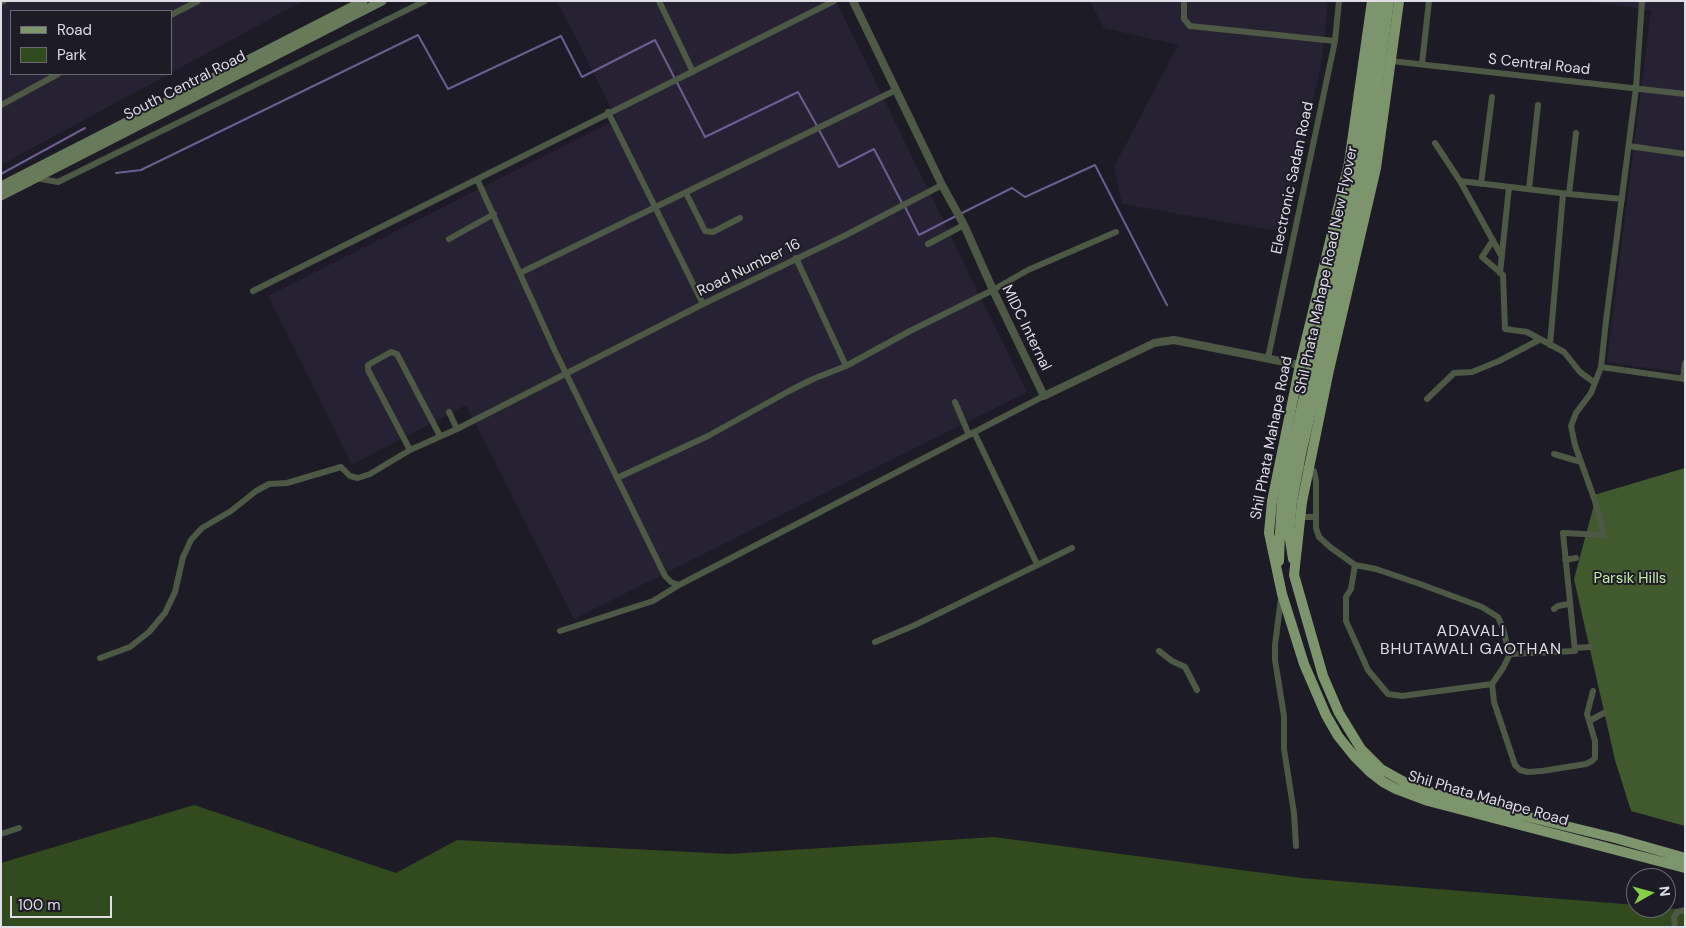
<!DOCTYPE html>
<style>
body{margin:0}
#map{position:relative;width:1686px;height:928px;overflow:hidden;background:#1d1b26;font-family:"DM Sans",sans-serif}
canvas{display:block}
.frame{position:absolute;inset:0;border:2px solid #dfdde5;pointer-events:none}
.legend{position:absolute;left:10px;top:10px;width:162px;height:65px;box-sizing:border-box;background:#1d1b26;border:1px solid #6b6972;margin:0;padding:6px 9px;list-style:none;font-size:15px;color:#dfdde5}
.legend li{display:flex;align-items:center;gap:10px;height:25px}
.legend b{width:25px;border:1px solid #6b6972}
.north{position:absolute;left:1626px;top:868px;width:50px;height:50px;box-sizing:border-box;background:#1d1b26;border:1px solid #6b6972;border-radius:50%;rotate:83deg;font-size:14px;font-weight:700;line-height:20px;text-align:center;color:#dfdde5}
.north::after{content:'';display:block;margin:auto;width:18px;height:22px;background:#86cf4b;clip-path:polygon(50% 0,100% 100%,50% 72%,0 100%)}
.scale{position:absolute;left:10px;top:896px;width:102px;height:22px;box-sizing:border-box;border:2px solid #dfdde5;border-top:0;padding-left:6px;font-size:15px;line-height:18px;white-space:nowrap;color:#dfdde5;-webkit-text-stroke:4px #1d1b26;paint-order:stroke}
</style>
<div id="map">
<canvas width="1686" height="928"></canvas>
<div class="frame"></div>
<ul class="legend">
<li><b style="height:6px;background:#7c956c"></b>Road</li>
<li><b style="height:14px;background:#314b1e"></b>Park</li>
</ul>
<div class="north">N</div>
<div class="scale">100 m</div>
</div>
<script>
const ctx = document.querySelector('canvas').getContext('2d');
ctx.lineJoin = 'round';
function paint(path, color) {
  ctx.fillStyle = color;
  ctx.fill(path, 'evenodd');
}
function toPath(rows) {
  const path = new Path2D();
  for (const r of rows) {
    path.moveTo(r[0], r[1]);
    for (let i = 2; i < r.length; i += 2) path.lineTo(r[i], r[i + 1]);
  }
  return path;
}
function trace(path, color, width, dash) {
  ctx.strokeStyle = color;
  ctx.lineWidth = width;
  ctx.lineCap = dash ? 'butt' : 'round';
  ctx.setLineDash(dash || []);
  ctx.stroke(path);
}
function drawText(font, color, halo, rows, align = 'center') {
  ctx.font = font + ' "DM Sans",sans-serif';
  ctx.lineWidth = 4;
  ctx.setLineDash([]);
  ctx.textBaseline = 'middle';
  ctx.strokeStyle = halo;
  ctx.fillStyle = color;
  for (const [text, x, y, turn = 0] of rows) {
    ctx.save();
    ctx.translate(x, y);
    ctx.rotate((+turn || 0) * Math.PI / 180);
    ctx.textAlign = isNaN(turn) ? turn : align;
    if (halo) ctx.strokeText(text, 0, 0);
    ctx.fillText(text, 0, 0);
    ctx.restore();
  }
}
paint(toPath([
 [1,1,303,1,171,73,171,11,11,11,11,74,169,74,1,165],
 [557,1,836,1,1027,392,574,619,466,405,352,465,268,296,617,119],
 [1090,1,1328,1,1322,60,1284,232,1122,204,1114,167,1178,45,1104,28],
 [1582,1,1685,1,1685,373,1607,362,1651,10]
]), '#262233');
paint(toPath([
 [194,805,396,873,457,840,729,854,994,837,1301,878,1636,905,1636,908,1685,909,1685,927,1,927,1,863]
]), '#314b1e');
paint(toPath([
 [1685,468,1685,826,1631,811,1615,760,1574,579,1595,501,1594,495]
]), '#405a2d');
trace(toPath([
 [819,130,839,167,874,149,902,203],
 [116,173,141,170,418,35,448,89,561,36,582,77,655,40,705,137,798,92,817,126],
 [1,174,85,128],
 [905,207,919,235,956,216],
 [960,214,1012,188,1025,197,1095,165,1167,305]
]), '#6b5f90', 2);
trace(toPath([
 [659,1,693,72],
 [1184,1,1184,19,1190,26,1335,41],
 [1,2,4,1],
 [171,15,198,1],
 [1391,61,1685,94],
 [1422,64,1429,1],
 [1,105,58,74],
 [608,112,703,304],
 [1435,143,1460,181,1502,257],
 [1629,146,1685,154],
 [35,178,58,182,425,1],
 [477,179,555,351,665,576,671,582,679,585,1044,396],
 [1460,181,1569,194,1576,133],
 [1481,184,1492,97],
 [1529,189,1538,105],
 [686,193,705,231,713,232,740,218],
 [1569,194,1622,199],
 [449,239,494,214],
 [1493,240,1482,257,1503,275,1505,329,1527,332,1564,352,1580,372,1595,383],
 [928,244,964,225],
 [796,258,846,366],
 [520,273,896,90],
 [1500,273,1509,187],
 [253,291,834,1],
 [1550,345,1563,194],
 [1268,358,1328,74,1335,41,1339,1],
 [1601,367,1685,379],
 [1683,379,1685,363],
 [1427,399,1454,373,1472,372,1499,361,1539,340],
 [955,402,969,435],
 [449,412,457,429],
 [974,432,1037,564],
 [410,450,368,370,368,365,391,352,397,354,440,436],
 [1554,454,1581,462],
 [1295,465,1314,471,1316,481,1316,528,1319,537,1330,547,1355,565,1376,569,1420,584,1482,607,1498,617,1503,628,1506,641,1510,654,1503,668,1492,684,1494,702,1515,765,1520,770,1528,772,1542,771,1586,764,1592,761,1595,758,1595,741,1587,714,1593,691],
 [617,478,708,436,789,391,813,379,846,366,910,331,993,290,1028,270,1116,232],
 [1301,517,1316,517],
 [1565,560,1576,558],
 [1355,565,1351,589,1346,597,1346,621,1368,670,1388,694,1402,696,1492,684],
 [1281,598,1275,645,1275,660,1284,716,1284,749,1294,813,1296,846],
 [1554,609,1558,606,1569,604],
 [560,631,653,601,679,585],
 [875,642,913,626,1072,548],
 [1575,648,1590,647],
 [1159,651,1172,661,1185,667,1197,690],
 [1510,654,1575,651,1563,533,1604,535,1595,501,1575,445,1571,426,1576,413,1591,393,1601,367,1606,321,1636,88,1642,1],
 [100,658,130,647,149,632,165,613,175,592,183,557,191,540,202,528,231,511,256,491,269,484,287,483,341,467,350,476,358,478,370,474,410,450,457,429,703,304,846,235,942,185],
 [1589,721,1604,713],
 [1,834,19,828],
 [1675,927,1674,917,1677,912,1685,910]
]), '#4d5945', 6);
trace(toPath([
 [853,1,942,185,964,225,993,290,1044,396,1154,343,1174,340,1305,366]
]), '#4d5945', 8);
trace(toPath([
 [1,186,363,1],
 [1,196,382,1]
]), '#677b5b', 9);
trace(toPath([
 [1372,1,1349,163,1300,365,1272,501,1269,533,1282,594,1304,664,1326,715,1338,736,1354,756,1370,772,1383,782,1396,789,1428,801,1685,868],
 [1399,1,1376,168,1329,370,1302,502,1294,575,1323,676,1339,713,1361,749,1381,769,1408,784,1439,795,1615,838,1685,858],
 [1289,533,1293,559],
 [1279,561,1280,533]
]), '#7c956c', 10);
trace(toPath([
 [1280,533,1282,501,1291,453,1358,165,1380,1],
 [1289,533,1292,501,1301,454,1367,166,1389,1]
]), '#7c956c', 10);
drawText('15px', '#dfdde5', '#1d1b26', [
 ["S Central Road",1539,65,6],
 ["South Central Road",185,86,-27],
 ["Electronic Sadan Road",1293,178,-78],
 ["Road Number 16",749,268,-26],
 ["Shil Phata Mahape Road New Flyover",1327,270,-78],
 ["MIDC Internal",1026,328,64],
 ["Shil Phata Mahape Road",1272,438,-79],
 ["Shil Phata Mahape Road",1488,799,16]
]);
drawText('15px', '#c1eda5', '#1d1b26', [
 ["Parsik Hills",1630,579]
]);
ctx.letterSpacing = '1px';
drawText('16px', '#dfdde5', '#1d1b26', [
 ["ADAVALI",1471,632],
 ["BHUTAWALI GAOTHAN",1471,650]
]);
ctx.letterSpacing = '0px';
</script>
